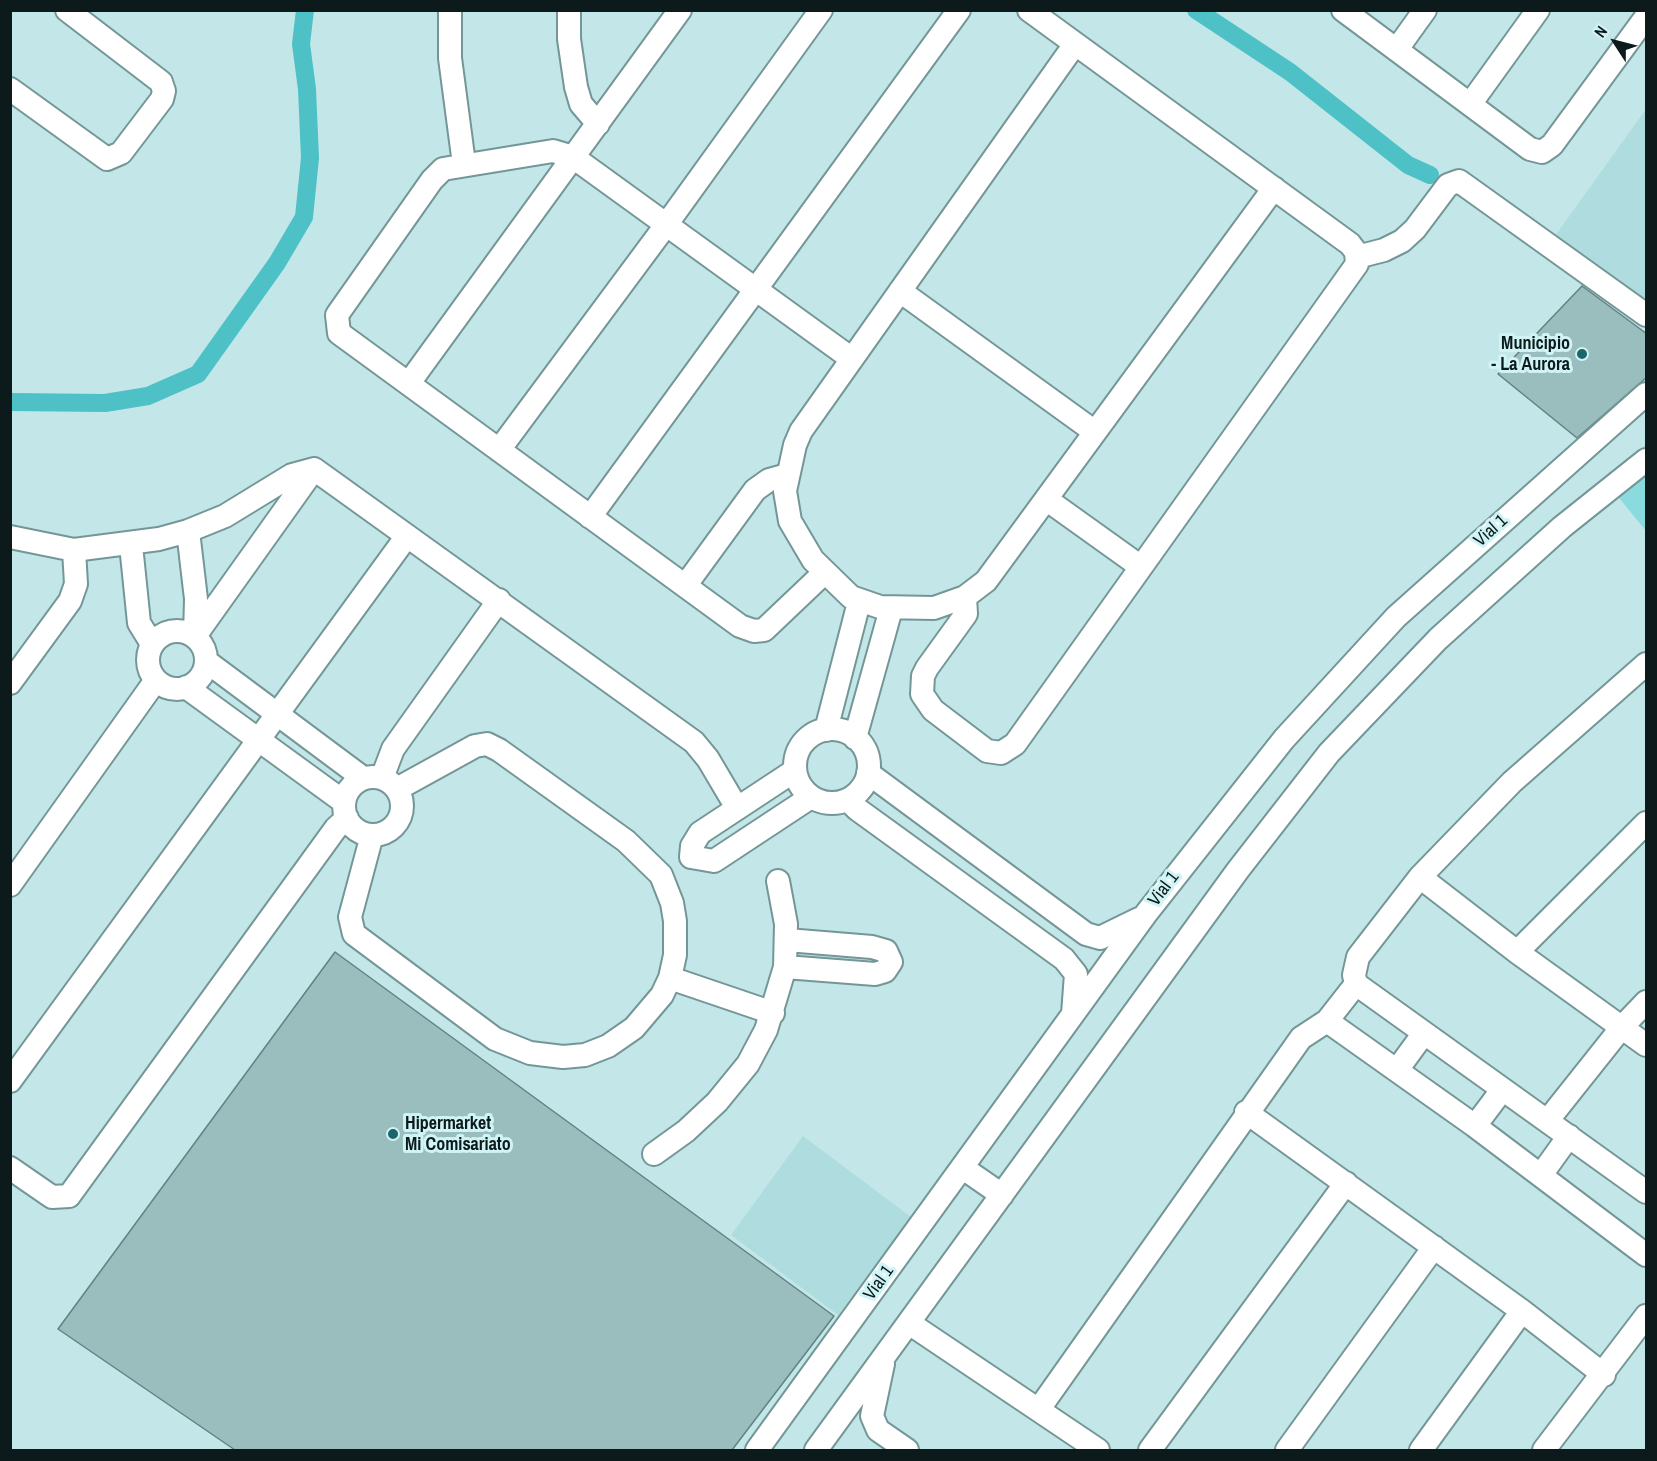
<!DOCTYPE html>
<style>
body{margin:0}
#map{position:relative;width:1657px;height:1461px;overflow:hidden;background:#c3e7e8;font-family:"Archivo Narrow",sans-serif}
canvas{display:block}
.frame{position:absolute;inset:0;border:12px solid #0d1a1b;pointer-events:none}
.north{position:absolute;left:1585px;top:12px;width:60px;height:60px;-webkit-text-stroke:4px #d0f4f5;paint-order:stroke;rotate:306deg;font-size:16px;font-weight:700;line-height:24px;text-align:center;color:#0d1a1b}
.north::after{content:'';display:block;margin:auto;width:21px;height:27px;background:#0d1a1b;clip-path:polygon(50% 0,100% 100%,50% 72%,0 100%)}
</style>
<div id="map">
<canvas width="1657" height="1461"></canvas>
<div class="frame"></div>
<div class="north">N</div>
</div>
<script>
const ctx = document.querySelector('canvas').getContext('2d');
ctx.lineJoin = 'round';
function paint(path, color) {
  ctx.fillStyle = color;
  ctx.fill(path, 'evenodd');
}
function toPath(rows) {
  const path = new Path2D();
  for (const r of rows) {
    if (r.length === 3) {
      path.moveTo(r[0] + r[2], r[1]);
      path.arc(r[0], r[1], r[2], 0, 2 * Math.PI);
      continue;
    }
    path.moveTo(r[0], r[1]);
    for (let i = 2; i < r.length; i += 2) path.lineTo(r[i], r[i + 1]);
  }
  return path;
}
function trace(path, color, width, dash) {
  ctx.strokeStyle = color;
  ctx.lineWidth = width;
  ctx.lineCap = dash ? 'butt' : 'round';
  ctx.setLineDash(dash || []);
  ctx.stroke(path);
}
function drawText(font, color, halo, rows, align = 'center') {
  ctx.font = font + ' "Archivo Narrow",sans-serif';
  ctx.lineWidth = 6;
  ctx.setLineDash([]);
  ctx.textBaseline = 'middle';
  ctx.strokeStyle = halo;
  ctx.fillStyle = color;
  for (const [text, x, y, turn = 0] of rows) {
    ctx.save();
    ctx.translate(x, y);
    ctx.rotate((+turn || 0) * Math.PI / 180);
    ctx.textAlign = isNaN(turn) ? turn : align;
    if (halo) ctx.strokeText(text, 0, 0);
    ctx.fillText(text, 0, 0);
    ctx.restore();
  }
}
paint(toPath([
 [1646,109,1646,309,1555,236],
 [803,1136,911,1217,838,1315,731,1235]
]), '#afdcde');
paint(toPath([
 [1646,445,1646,531,1603,478]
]), '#8adbde');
trace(toPath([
 [1196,10,1290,72,1408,165,1430,175],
 [10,402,105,403,148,396,198,374,277,263,304,217,310,158,307,89,301,44,305,10]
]), '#4dc1c6', 18);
const building = toPath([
 [1582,286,1647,334,1647,377,1577,438,1498,374,1582,286],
 [335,952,834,1316,732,1450,235,1450,58,1329,335,952]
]);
paint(building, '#9abdbe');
trace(building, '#618283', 1.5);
const minor = toPath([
 [450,10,450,58,464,164],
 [569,10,569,39,576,87,581,104,598,124],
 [1343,10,1530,149,1542,152,1552,145,1646,17],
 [1075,44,801,431,795,445,785,491,790,521,813,560,851,597,880,607,934,608,965,597,986,581,1274,188],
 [1397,49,1425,10],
 [10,89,107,159,121,153,162,99,164,91,161,82,67,10],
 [1471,103,1538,10],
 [1357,257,1384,250,1402,241,1415,229,1448,185,1459,181,1646,315],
 [900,291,1095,432],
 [409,383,680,10],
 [499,450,666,225,821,10],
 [1046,499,1141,567],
 [590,517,959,10],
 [188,531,196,599,195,636],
 [10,537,74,550,159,539,188,531,225,516,292,475,314,469,694,742,708,759,737,808],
 [131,545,139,623,152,644],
 [824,573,764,630,754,631,740,626,339,333,337,315,432,180,443,169,553,151,573,157,852,359],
 [685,586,755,490,769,480,787,475],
 [965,597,966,614,927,668,923,676,922,694,933,710,987,751,1001,753,1015,744,1357,264,1356,252,1350,244,1029,10],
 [177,660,29],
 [195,636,314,469],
 [206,661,363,778],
 [10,683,70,601,76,584,74,550],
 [186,687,344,802],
 [832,766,37],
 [826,730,859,602],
 [855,738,891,609],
 [868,773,1086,934,1100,938,1139,919],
 [373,806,29],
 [382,778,393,749,499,600],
 [848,800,857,809,1064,959,1076,974,1073,1014],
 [372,835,350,917,354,934,495,1039,530,1053,563,1057,585,1055,608,1046,634,1028,662,995,670,978,675,955,675,921,672,903,661,875,626,841,499,750,487,744,475,746,397,789],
 [691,857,714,861,811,797],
 [691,857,692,846,700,833,794,771],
 [1420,877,1517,952,1646,823],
 [10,885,156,680],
 [1517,952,1646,1045],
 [785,967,875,974,885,971,891,962,886,951,872,947,787,940],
 [670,978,773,1013],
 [1356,984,1646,1192],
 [1327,1021,1475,1126,1646,1255],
 [1397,1070,1424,1033],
 [10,1081,407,536],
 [1246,1112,1522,1311,1604,1375],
 [1548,1120,1622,1027,1646,1002],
 [1475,1126,1502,1090],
 [654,1154,686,1131,717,1102,748,1064,766,1030,785,967,786,924,778,881],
 [10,1168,52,1197,69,1196,336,828,347,818],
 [963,1168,1002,1195],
 [1541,1175,1569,1136],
 [909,1323,1098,1450],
 [883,1364,872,1416,878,1430,907,1450],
 [1039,1409,1301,1038,1327,1021,1356,984,1354,975,1358,957,1420,877,1512,782,1646,664],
 [757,1450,1145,915,1284,739,1396,617,1646,394],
 [816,1450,1238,870,1329,753,1438,639,1562,527,1646,460],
 [1150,1450,1346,1183],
 [1287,1450,1434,1247],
 [1421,1450,1522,1311],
 [1544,1450,1646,1316]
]);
trace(minor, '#749697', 26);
trace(minor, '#fff', 22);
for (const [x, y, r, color] of [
 [1582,354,6,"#19676b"],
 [393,1134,6,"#19676b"]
]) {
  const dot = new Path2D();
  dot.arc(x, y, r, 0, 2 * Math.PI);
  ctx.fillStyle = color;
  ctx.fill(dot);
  trace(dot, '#d0f4f5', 2);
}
drawText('bold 18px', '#0d1a1b', '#d0f4f5', [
 ["Municipio",1570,344],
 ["- La Aurora",1570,365],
 ["Hipermarket",405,1124,"left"],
 ["Mi Comisariato",405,1145,"left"]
], 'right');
drawText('18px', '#0d1a1b', '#d0f4f5', [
 ["Vial 1",1491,531,-42],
 ["Vial 1",1164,889,-53],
 ["Vial 1",879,1283,-54]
]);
</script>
